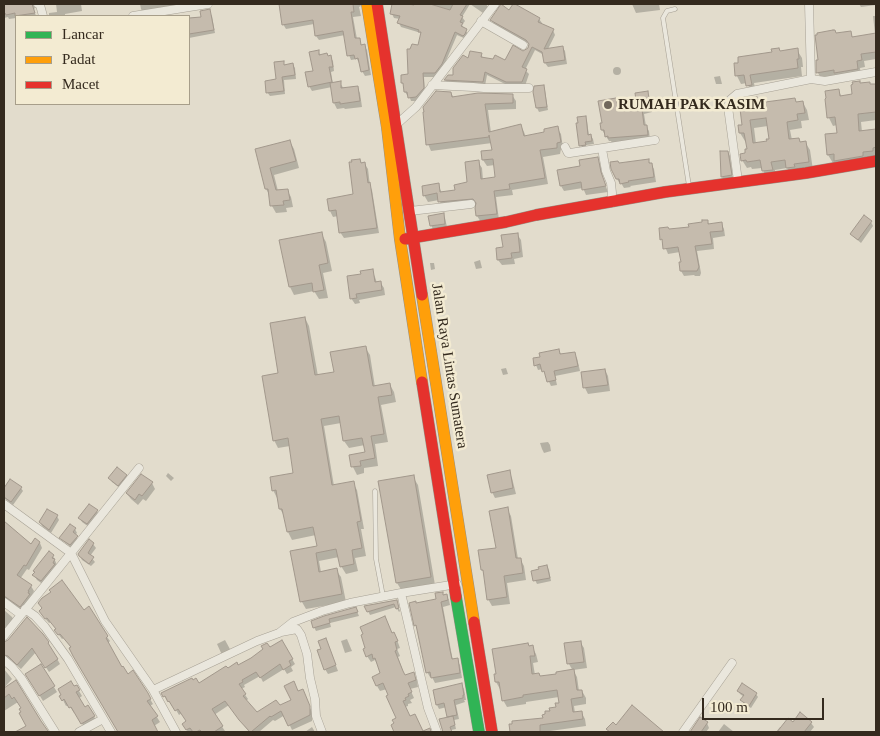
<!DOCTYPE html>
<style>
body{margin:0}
#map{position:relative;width:880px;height:736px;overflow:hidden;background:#e2dccc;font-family:"Times New Roman",serif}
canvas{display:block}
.frame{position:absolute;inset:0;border:5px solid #342a1e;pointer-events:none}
.legend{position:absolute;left:15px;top:15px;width:175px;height:90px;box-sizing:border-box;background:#f3ebd2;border:1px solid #a79e8a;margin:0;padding:6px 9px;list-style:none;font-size:15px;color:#342a1e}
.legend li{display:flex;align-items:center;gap:10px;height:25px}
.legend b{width:25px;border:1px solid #a79e8a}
.scale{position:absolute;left:702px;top:698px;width:122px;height:22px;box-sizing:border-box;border:2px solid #342a1e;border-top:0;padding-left:6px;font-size:15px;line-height:18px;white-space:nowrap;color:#342a1e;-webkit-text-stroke:4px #f3ebd2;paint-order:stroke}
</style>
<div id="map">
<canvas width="880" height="736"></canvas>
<div class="frame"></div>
<ul class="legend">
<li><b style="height:6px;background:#30b455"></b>Lancar</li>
<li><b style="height:6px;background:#ff9f0a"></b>Padat</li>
<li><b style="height:6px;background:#e5322d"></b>Macet</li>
</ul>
<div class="scale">100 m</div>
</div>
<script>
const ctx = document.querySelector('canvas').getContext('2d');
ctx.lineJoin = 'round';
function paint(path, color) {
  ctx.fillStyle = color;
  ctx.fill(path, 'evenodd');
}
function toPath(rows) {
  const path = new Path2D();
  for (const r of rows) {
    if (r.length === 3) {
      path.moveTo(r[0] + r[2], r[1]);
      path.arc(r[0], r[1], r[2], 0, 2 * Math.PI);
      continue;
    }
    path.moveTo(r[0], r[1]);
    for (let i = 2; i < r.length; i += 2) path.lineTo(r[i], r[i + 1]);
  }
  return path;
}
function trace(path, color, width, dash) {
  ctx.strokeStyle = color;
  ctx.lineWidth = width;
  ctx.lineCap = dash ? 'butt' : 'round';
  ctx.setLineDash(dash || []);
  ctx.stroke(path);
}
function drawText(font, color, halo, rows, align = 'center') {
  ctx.font = font + ' "Times New Roman",serif';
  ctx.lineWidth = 5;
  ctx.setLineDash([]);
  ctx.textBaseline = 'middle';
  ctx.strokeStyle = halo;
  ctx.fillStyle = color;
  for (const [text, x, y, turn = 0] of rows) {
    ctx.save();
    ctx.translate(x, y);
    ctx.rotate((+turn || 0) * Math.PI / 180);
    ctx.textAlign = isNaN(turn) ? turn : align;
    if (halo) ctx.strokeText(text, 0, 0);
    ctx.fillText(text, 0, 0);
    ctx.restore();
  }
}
paint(toPath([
 [4,4,33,4,35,7,34,10,36,16,16,16,16,18,9,19,8,17,4,18],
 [56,4,81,4,82,11,65,14,65,16,49,16,49,13,57,12],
 [140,4,201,4,143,13,141,9],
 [280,4,360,4,361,6,359,7,361,16,353,17,357,39,359,39,362,46,364,45,367,50,371,75,365,76,362,71,360,63,359,63,357,59,351,60,349,55,345,35,319,40,316,36,314,24,286,29,283,24],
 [393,4,486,4,488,7,483,13,470,4,462,17,465,21,462,25,468,34,466,39,457,35,443,68,437,77,424,77,425,92,418,101,411,101,409,95,407,95,405,92,405,86,402,83,410,75,419,47,421,33,401,27,399,23,400,19,394,18,392,14],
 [632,4,659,4,660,10,636,13],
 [859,4,876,4,876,5,861,7],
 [510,12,539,19,542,23,541,24,553,30,555,35,548,49,562,47,565,51,567,64,548,67,545,63,544,55,535,50,525,70,529,74,525,86,509,86,487,75,485,86,448,84,445,80,454,76,469,59,481,54,483,58,506,62,529,49,530,44,494,24,492,20],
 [210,13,212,16,215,33,189,38,189,20,202,18],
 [873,16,876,16,876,59,864,61,865,67,860,68,861,76,822,80,818,73,817,61,836,35,850,32,853,38,875,34],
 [797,50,802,58,803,67,801,67,802,76,754,83,756,93,752,94,747,83,741,84,737,76,735,64,773,53],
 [318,51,321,56,330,57,333,61,334,71,331,72,333,84,340,83,344,89,357,87,360,93,362,107,345,109,344,108,337,109,334,103,332,87,312,91,309,86,314,72],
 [283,63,285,66,293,65,295,68,296,79,284,80,285,94,270,96,267,92,277,81],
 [617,71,4],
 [720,76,722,84,716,84,714,77],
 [861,85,870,86,876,85,876,120,861,122,862,132,876,130,876,159,833,163,828,155,838,134,837,125,833,126,829,118,838,90,842,97,854,95],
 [543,86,545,90,548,110,539,112,537,108,534,92],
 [647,92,650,97,652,112,644,114,646,126,649,131,650,140,612,143,611,141,609,141,602,130,616,99,619,104,620,111,639,109],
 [451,93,454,98,512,95,516,101,516,109,488,110,491,133,521,126,524,132,526,137,546,134,557,128,561,134,563,148,561,149,560,154,543,157,548,184,512,190,513,195,496,197,499,220,481,222,477,216,476,208,477,205,443,208,439,200,428,202,424,195,438,185,442,193,457,191,469,183,478,162,482,168,483,180,496,178,495,165,487,166,483,160,493,151,492,143,431,151,428,144],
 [756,98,760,104,803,103,807,110,809,120,801,121,802,128,790,130,792,140,801,143,805,142,810,150,813,170,791,175,787,168,775,170,776,178,767,179,762,168,752,169,751,167,747,168,742,160,747,154,748,150,747,140,745,141,740,133,743,126,749,102],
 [768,126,770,140,768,142,756,144,754,128],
 [585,118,587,121,589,136,591,136,593,139,594,144,586,145,587,148,583,149,581,145],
 [290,142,294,149,299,168,274,175,278,191,287,190,291,197,293,207,286,208,287,212,276,213,272,206,270,196,266,189,256,150],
 [728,152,730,156,733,179,724,180,722,177],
 [597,158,600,164,603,179,608,192,586,195,583,188,564,191,561,186,581,167],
 [360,160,362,164,364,163,368,169,370,186,372,190,379,233,344,238,340,232,338,216,333,217,330,211,355,195],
 [648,160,654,169,656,182,630,186,631,187,624,188,621,183,620,184,617,179,619,164],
 [443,215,445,218,447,227,433,229,431,225],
 [707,221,710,225,721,223,724,229,725,236,713,238,714,249,697,251,701,273,700,276,695,276,694,275,684,276,681,271,682,263,680,252,668,254,662,239,660,229,669,231,690,228],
 [871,222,873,226,861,243,854,237,852,234],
 [321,233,326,242,332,271,323,273,328,298,319,299,314,291,294,295,290,287],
 [517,234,521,240,523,257,514,259,515,264,502,265,498,260,504,248],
 [480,260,482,268,476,269,474,262],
 [430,263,434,263,435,269,431,270],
 [372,271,375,277,377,283,380,282,384,288,385,295,359,300,360,303,355,304,351,298,362,275],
 [305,318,309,326,318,376,335,373,365,347,370,355,375,387,390,385,394,392,396,402,381,405,388,442,375,444,378,466,364,468,364,473,357,475,353,467,351,456,366,453,365,445,349,448,344,441,341,423,324,426,334,486,353,483,357,490,364,529,361,529,366,556,355,558,358,571,346,574,341,566,339,557,319,561,321,572,336,570,341,577,346,602,306,609,302,602,292,552,318,547,316,535,292,540,288,532,285,517,280,509,277,498,273,490,295,474,290,446,278,448,274,440,280,374],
 [558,350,562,355,574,353,577,358,580,371,555,376,557,385,551,386,543,369,538,370,536,365,542,358],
 [506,368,508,374,503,375,501,369],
 [605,370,608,376,610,391,588,394,585,388,583,373],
 [548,442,550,445,551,451,544,453,542,449,540,443],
 [509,472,512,478,516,494,495,498,492,492],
 [168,473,174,478,171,481,166,476],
 [126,475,128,479,120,488,112,482,110,478],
 [413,477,418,485,435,585,402,591,397,583,379,482],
 [10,481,21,488,23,491,13,505,4,498,4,490],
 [152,483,155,489,146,501,143,499,138,505,131,499,127,494],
 [507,509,511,516,518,559,520,559,524,566,526,580,507,583,510,604,492,606,488,599,484,573,482,570,497,549],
 [97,511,99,515,89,527,82,522,80,518],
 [57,516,59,520,51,533,42,526,40,522],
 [4,521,31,545,40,543,42,548,29,570,27,569,20,579,31,586,34,591,23,611,9,601,4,602],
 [75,529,77,533,75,535,79,540,72,548,63,541,61,538],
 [89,541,93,544,96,548,90,556,95,562,91,566,82,560,79,554],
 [53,556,57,565,44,585,37,580,34,575],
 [547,566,549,570,551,581,537,584,535,580],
 [446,595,449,600,450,605,443,607,452,656,453,660,457,660,460,665,462,678,435,683,432,677,430,677,427,672,418,629,416,625,411,604,416,604,438,600,443,596],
 [396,601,400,611,399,612,396,607,370,615,366,607],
 [356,609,359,616,330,623,331,627,316,631,314,627,312,622],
 [4,610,12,617,15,622,4,636],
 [84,611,107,637,110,641,108,643,121,669,147,694,153,704,150,706,160,722,154,726,157,732,120,732,70,649,72,648,64,638,62,639,56,631,57,630,51,622,49,623,43,616],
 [385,617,392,634,397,640,400,648,397,649,400,656,398,657,405,677,413,674,417,680,418,687,410,689,414,698,410,700,412,703,408,704,408,706,405,707,410,718,418,722,423,732,395,732,392,726,397,719,387,689,380,691,377,686,382,674,375,660,371,662,367,656],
 [347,639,352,651,345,653,341,641],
 [225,640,231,651,222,655,217,644],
 [9,641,48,643,60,664,49,672,36,652,21,669,11,660,5,660,4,661,4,642],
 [281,641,295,664,291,667,293,671,287,674,284,669,263,682,260,676,244,685,245,687,241,689,248,699,246,701,257,713,279,707,293,700,298,692,307,702,312,712,312,721,292,730,285,715,275,721,273,720,259,732,249,732,229,705,214,715,225,731,224,732,188,732,183,724,188,722,182,713,179,715,173,705,172,706,168,700,167,701,163,693,199,685,227,670,238,667],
 [580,642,584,648,587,668,573,670,577,677,579,691,582,691,586,698,586,704,574,706,575,713,581,712,585,719,586,726,543,732,511,732,511,725,544,719,551,712,557,708,560,704,559,697,526,702,526,704,507,707,503,700,500,689,496,682,530,647,532,647,536,654,538,662,533,663,535,675,540,677,573,671,569,664],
 [328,645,338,671,328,674,325,669],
 [41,666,57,692,43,701,27,675],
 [4,669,12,679,4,688,15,682,47,732,18,732,28,726,22,708,18,702,4,711,5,712,4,713],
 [461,684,464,689,466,700,464,700,465,702,456,705,459,719,454,720,456,729,451,730,452,732,444,732,441,720,449,718,447,707,439,709,437,705],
 [76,686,82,696,78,699,84,709,88,706,97,722,84,727,75,712,74,713,69,705,66,706,61,696],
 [738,691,756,694,758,697,751,708,744,704,742,700,744,697,740,694],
 [632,707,662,732,610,732,608,729,616,727],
 [701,719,707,723,709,728,706,732,691,732],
 [811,723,814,727,810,732,776,732,780,727,782,728,793,724],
 [724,724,734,732,718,732],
 [312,727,315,732,305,732]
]), '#0003');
const building = toPath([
 [4,4,32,4,35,13,15,16,15,13,6,15,5,13,4,14,4,4],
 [279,4,353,4,354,12,351,12,355,38,360,38,361,45,365,44,369,70,361,72,358,58,355,59,354,55,347,56,343,31,315,36,313,20,282,25,279,4],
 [392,4,408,4,414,5,414,4,430,4,450,10,453,4,467,4,460,15,463,16,460,22,463,23,461,26,467,29,465,34,463,36,455,32,442,64,435,73,423,73,424,88,416,97,408,98,407,92,404,92,403,83,401,83,401,75,408,74,407,49,410,49,412,44,418,45,421,32,418,32,419,30,397,23,400,16,390,14,392,4],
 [501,4,509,10,513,4,515,4,540,18,538,22,554,29,544,49,563,46,565,60,544,63,542,52,532,47,522,67,527,69,522,82,506,82,485,72,483,82,444,80,448,75,453,75,453,68,463,55,468,58,470,51,482,53,481,57,493,59,495,55,505,60,513,45,523,51,528,48,529,44,526,40,490,20,501,4],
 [210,9,214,30,189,34,189,18,201,17,200,11,210,9],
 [833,30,835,30,836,33,851,31,852,37,876,33,876,52,861,54,862,60,857,61,858,69,834,73,834,70,816,73,816,60,818,60,815,35,817,35,817,33,833,30],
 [779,48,780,51,798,48,799,59,797,59,798,68,750,75,752,85,746,86,744,75,735,76,734,63,738,63,738,57,772,52,771,49,779,48],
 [319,50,319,55,327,53,328,56,331,55,333,67,329,67,332,82,308,87,305,72,313,71,309,52,319,50],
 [284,61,284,65,293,63,295,75,282,77,284,91,266,93,265,81,276,79,274,62,284,61],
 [341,81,341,88,358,86,360,101,340,104,340,102,333,103,330,83,341,81],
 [860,81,860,83,870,82,870,84,876,84,876,112,858,114,859,131,876,129,876,147,873,148,873,151,863,152,863,156,834,161,834,154,827,155,825,134,837,133,835,117,827,118,825,99,826,98,825,91,839,89,840,96,852,94,851,85,853,84,852,82,860,81],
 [544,85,547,107,536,108,533,92,534,86,544,85],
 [436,91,451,92,452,97,478,93,513,94,513,103,485,104,489,132,521,124,524,136,544,132,544,129,558,126,561,142,557,143,557,148,540,150,545,178,509,184,510,189,494,191,497,214,476,216,475,208,476,203,473,199,438,202,437,193,423,196,422,186,439,183,440,192,455,190,454,185,467,182,465,162,479,160,481,179,495,177,493,159,482,160,481,151,492,150,489,135,489,137,426,145,423,112,424,112,423,107,436,91],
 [648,91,650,108,642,109,644,125,647,125,648,135,608,138,608,136,605,137,604,130,601,130,600,123,602,123,598,101,616,98,619,110,637,108,635,93,648,91],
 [757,97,758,103,795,98,796,102,803,101,805,113,797,114,798,120,787,122,789,139,799,138,800,142,806,141,809,162,794,164,795,167,786,168,785,160,771,162,773,170,762,171,760,160,747,162,746,160,741,161,740,154,745,153,745,149,747,149,744,133,739,133,738,125,742,125,740,109,742,109,741,102,748,101,747,98,757,97],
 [766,118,769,139,766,139,767,141,753,143,750,120,766,118],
 [586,116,588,135,591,134,592,141,585,142,586,145,579,146,576,123,578,123,577,117,586,116],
 [290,140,296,161,270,168,276,190,288,189,290,200,283,201,284,205,270,206,268,189,265,189,255,149,290,140],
 [720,151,728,151,732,175,721,177,720,151],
 [598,157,601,172,606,186,582,190,581,182,560,186,557,170,580,166,579,160,598,157],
 [360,159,361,163,365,162,368,183,370,182,377,228,339,233,336,210,329,211,327,199,353,194,349,162,352,162,351,160,360,159],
 [649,159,649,163,652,163,654,177,628,181,629,182,620,184,619,179,616,179,611,169,610,162,618,161,619,163,649,159],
 [444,213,445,224,430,226,428,216,444,213],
 [864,215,872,221,858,240,850,234,864,215],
 [702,220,708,220,708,224,722,222,723,231,710,232,712,244,695,246,699,267,697,271,680,271,679,262,681,262,678,247,663,249,662,239,660,240,659,228,668,227,669,229,689,227,688,224,702,222,702,220],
 [322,232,328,263,319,265,324,290,313,292,312,283,289,287,279,240,322,232],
 [518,233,520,252,511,253,512,258,497,260,496,248,503,247,501,235,518,233],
 [373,269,375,282,381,281,382,290,356,294,357,298,350,299,347,276,361,274,360,271,373,269],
 [305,317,315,375,334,372,330,352,366,346,373,386,390,383,392,395,378,397,384,434,371,436,375,458,360,461,361,466,351,467,349,455,365,452,362,438,343,441,339,416,321,419,332,485,354,481,361,521,357,522,362,548,352,550,354,564,340,567,336,549,316,553,319,572,337,568,342,594,300,602,290,551,317,546,313,527,287,532,282,509,279,509,276,490,272,491,270,477,293,473,288,438,273,441,262,376,278,373,270,323,305,317],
 [559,349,560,354,575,352,578,366,554,371,556,380,547,382,544,371,542,372,540,364,534,366,533,358,540,357,539,353,559,349],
 [605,369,608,385,583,388,581,372,605,369],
 [117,467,127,475,118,486,108,478,117,467],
 [510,470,513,488,491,493,487,475,510,470],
 [141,474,153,482,142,496,139,494,135,500,126,493,141,474],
 [414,475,431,577,396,583,378,481,414,475],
 [10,479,22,487,11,502,4,497,4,488,10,479],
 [89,504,98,510,87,524,78,518,89,504],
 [508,507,516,558,521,558,523,573,504,576,507,597,487,600,483,570,481,570,478,550,496,548,489,511,508,507],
 [47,509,58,515,49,530,39,522,47,509],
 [4,521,31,544,35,538,40,542,26,566,24,565,17,575,32,585,28,591,29,591,28,593,30,594,20,607,7,598,4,596,4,521],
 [70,524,76,528,73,532,78,536,70,545,59,538,70,524],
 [89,539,94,543,88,553,94,557,89,564,79,556,78,554,89,539],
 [49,551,54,555,52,558,55,559,53,563,55,564,41,581,32,575,35,572,33,571,49,551],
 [547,565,550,578,533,581,531,571,539,569,538,567,547,565],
 [62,580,84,610,89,606,108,636,106,638,122,667,123,666,128,674,133,670,148,693,151,699,147,701,158,716,152,720,158,732,118,732,73,656,69,648,71,647,60,634,58,635,54,630,56,629,47,618,45,619,39,611,42,608,38,603,42,598,51,592,49,590,62,580],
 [443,592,443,595,447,594,448,600,441,602,450,650,452,659,458,658,460,673,431,678,430,672,426,673,416,625,414,626,409,603,416,601,416,603,436,599,435,593,443,592],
 [397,600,399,608,396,609,394,604,367,612,364,606,397,600],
 [356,607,358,612,329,619,330,623,313,628,311,621,324,616,356,607],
 [385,616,392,633,394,632,398,641,395,642,397,650,395,651,403,671,405,675,414,672,416,680,408,683,412,692,408,694,409,696,405,698,406,700,403,701,410,716,415,714,423,731,430,728,431,732,394,732,391,725,394,723,392,720,396,718,386,696,388,695,383,683,376,686,372,677,380,673,375,658,373,659,372,654,366,657,363,649,365,648,361,635,363,634,360,627,385,616],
 [27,617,43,634,49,642,48,643,58,659,45,668,32,648,17,665,8,656,4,655,4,642,8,640,27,617],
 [326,638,336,665,324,670,317,650,321,649,318,641,326,638],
 [282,640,293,659,289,661,291,665,283,670,280,664,260,678,256,672,242,680,243,682,239,684,246,694,243,696,257,712,276,700,280,705,291,700,284,686,294,681,298,691,303,689,310,706,310,715,288,726,281,711,271,717,270,716,251,732,250,732,239,720,225,701,212,709,223,726,214,732,202,732,200,730,196,732,193,732,190,728,186,730,182,724,186,721,178,709,175,711,169,701,168,702,165,696,163,697,161,693,192,678,193,680,196,678,199,683,226,666,228,668,237,662,238,665,251,658,263,649,261,646,267,643,270,647,282,640],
 [581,641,584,662,567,664,564,643,581,641],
 [528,643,529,646,533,645,535,656,530,656,532,674,539,673,540,676,556,674,556,672,574,669,577,690,582,690,583,697,571,699,573,712,582,711,583,719,540,725,540,732,510,732,509,724,512,724,512,721,543,718,542,715,545,714,545,711,550,711,549,708,556,707,555,703,559,703,557,690,523,695,523,697,502,701,499,682,495,682,494,674,496,674,492,649,528,643],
 [41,664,55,686,39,696,25,674,41,664],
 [16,680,41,721,48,731,46,732,15,732,26,726,19,713,21,712,19,709,21,708,14,697,12,699,9,694,4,698,4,688,16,680],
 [71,681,74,686,77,685,80,690,76,692,85,707,88,705,95,716,81,724,71,707,69,708,64,699,62,701,59,696,61,695,58,689,71,681],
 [462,683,464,695,463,695,463,698,454,700,457,715,447,717,444,703,436,705,433,690,462,683],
 [742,683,757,693,749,706,740,700,744,695,737,691,742,683],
 [632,705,664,732,610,732,606,729,613,722,616,725,632,705],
 [800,712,812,722,804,732,777,732,788,718,793,722,800,712],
 [453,716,455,725,450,727,452,732,443,732,439,719,453,716],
 [700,717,708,722,701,732,690,732,700,717]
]);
paint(building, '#c5bbad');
trace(building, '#a2988c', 1);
const lane = toPath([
 [675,9,667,11,663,18,689,186],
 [375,491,376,559,383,596]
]);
const street = toPath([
 [38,4,40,5,43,16],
 [809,4,811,79],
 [133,16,208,4],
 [481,21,523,45],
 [432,85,473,87,484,88,529,88],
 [394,124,397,124,416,107,495,4],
 [565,147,568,153,570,153,655,140],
 [602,149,606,171,611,183,612,193,611,203],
 [738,181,728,107,730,100,737,94,811,79,825,81,876,72],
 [410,211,471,204],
 [4,504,71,553,105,621,153,690,176,732],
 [401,593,428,708,437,732],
 [4,602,20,614],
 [25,609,35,616,45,627,68,659,111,732],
 [281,632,297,629,301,635,307,654,310,678,315,699,316,716,322,732],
 [4,636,71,553,139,468],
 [4,660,12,667,21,678,55,732],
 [153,690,257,641,279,633,293,622,322,611,350,603,401,593,457,584],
 [79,732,103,719],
 [683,732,732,663]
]);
const fast = toPath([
 [456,597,479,732]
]);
const slow = toPath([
 [367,4,387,127,400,239,422,382],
 [422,295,474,622]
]);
const jam = toPath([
 [377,4,422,295],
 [405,239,506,222,536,215,665,192,806,173,876,161],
 [422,382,456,597],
 [474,622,492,732]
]);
trace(lane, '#a7a195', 5);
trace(street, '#a7a195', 9);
trace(fast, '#969085', 12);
trace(slow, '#969085', 12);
trace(jam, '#969085', 12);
trace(lane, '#eae7dd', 4);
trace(street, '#eae7dd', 8);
trace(fast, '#30b455', 11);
trace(slow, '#ff9f0a', 11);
trace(jam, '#e5322d', 11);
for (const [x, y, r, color] of [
 [608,105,5,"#71685b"]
]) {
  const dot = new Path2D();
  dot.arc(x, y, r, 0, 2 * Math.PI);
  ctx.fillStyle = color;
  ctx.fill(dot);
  trace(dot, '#f3ebd2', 2);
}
drawText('bold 15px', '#342a1e', '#f3ebd2', [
 ["RUMAH PAK KASIM",618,105]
], 'left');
drawText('15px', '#342a1e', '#f3ebd2', [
 ["Jalan Raya Lintas Sumatera",449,366,81]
]);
</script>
